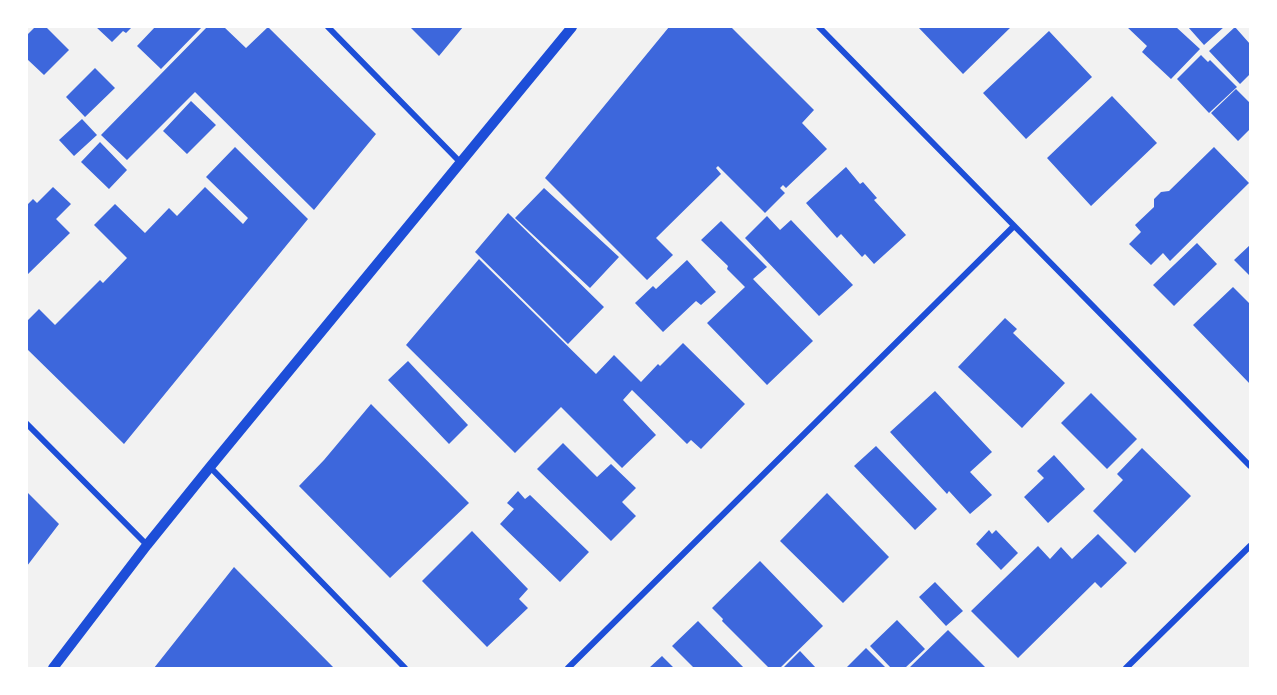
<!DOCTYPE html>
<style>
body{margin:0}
#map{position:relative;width:1277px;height:695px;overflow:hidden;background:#f2f2f2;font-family:Manrope,sans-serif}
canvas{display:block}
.frame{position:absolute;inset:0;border:28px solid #fff;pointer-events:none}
</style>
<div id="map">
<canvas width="1277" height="695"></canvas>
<div class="frame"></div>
</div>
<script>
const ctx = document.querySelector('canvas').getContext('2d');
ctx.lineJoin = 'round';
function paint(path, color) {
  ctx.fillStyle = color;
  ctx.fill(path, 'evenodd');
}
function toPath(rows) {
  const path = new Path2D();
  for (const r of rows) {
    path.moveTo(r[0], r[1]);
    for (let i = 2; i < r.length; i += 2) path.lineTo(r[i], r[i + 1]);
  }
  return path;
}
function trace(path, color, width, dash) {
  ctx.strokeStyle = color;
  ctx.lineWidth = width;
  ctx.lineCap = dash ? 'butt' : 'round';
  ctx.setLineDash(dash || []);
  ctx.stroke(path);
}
paint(toPath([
 [35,27,46,27,69,50,44,75,27,59,27,35],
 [96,27,132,27,126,33,123,31,112,42],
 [155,27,202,27,161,69,137,46],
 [207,27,224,27,246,48,268,27,376,134,314,210,195,92,127,160,101,135],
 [410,27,463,27,439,56],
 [669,27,731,27,814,110,802,123,827,149,786,188,783,185,780,188,785,193,765,213,718,166,716,168,721,174,656,238,673,255,647,280,545,178],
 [918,27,1011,27,963,74],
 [1127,27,1176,27,1200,49,1171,79,1142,52,1147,46],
 [1188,27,1224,27,1204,45],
 [1235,27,1250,44,1250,74,1240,84,1209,51],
 [1049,31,1092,77,1026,139,983,93],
 [1201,55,1208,62,1210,60,1237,87,1209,113,1177,79],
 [95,68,115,88,85,117,66,97],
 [1236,89,1250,103,1250,129,1238,141,1211,113],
 [1112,96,1157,143,1091,206,1047,158],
 [191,101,216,125,187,154,163,131],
 [82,119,97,135,74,156,59,140],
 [100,142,127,170,109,189,81,162],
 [235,147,308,219,124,444,27,349,27,321,39,309,55,325,100,280,103,283,127,258,94,225,115,204,145,233,169,208,177,216,205,187,243,224,248,218,206,177],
 [1214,147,1249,183,1170,261,1163,253,1151,265,1129,244,1141,232,1135,225,1154,207,1154,199,1161,192,1169,191],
 [846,167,860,184,863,182,877,198,874,200,906,235,874,264,865,254,862,257,841,234,837,238,806,203],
 [53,187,71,204,56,219,70,233,27,275,27,205,33,199,37,203],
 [544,188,619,257,590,288,515,218],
 [508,213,604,307,568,344,475,252],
 [767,216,780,230,791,220,853,285,819,316,745,238],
 [721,221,767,267,753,279,813,341,767,385,707,323,745,287,727,269,728,266,701,240],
 [1197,243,1217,264,1174,306,1153,285],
 [1250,245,1250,276,1234,260],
 [479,259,596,374,614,355,641,382,658,364,660,366,683,343,745,404,701,449,691,440,687,444,632,390,623,400,656,435,622,468,561,407,515,453,406,345],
 [687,260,716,292,701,305,696,301,663,332,635,303,653,286,656,289],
 [1233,287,1250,304,1250,384,1193,325],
 [1005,318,1017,329,1013,333,1065,383,1022,428,958,367],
 [408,361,468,425,449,444,388,380],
 [935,391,992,452,970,472,992,495,970,514,949,491,947,494,890,432],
 [1091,393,1137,439,1107,469,1061,423],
 [371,404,469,503,390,578,299,486,324,460],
 [563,443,597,477,611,464,636,488,622,502,636,516,611,541,537,469],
 [876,446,937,509,915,530,854,466],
 [1142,448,1191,496,1135,553,1093,511,1123,480,1117,474],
 [1054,455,1085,489,1048,523,1024,497,1044,478,1037,471],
 [518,491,525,499,530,495,589,552,560,582,500,524,514,509,507,503],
 [27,492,59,524,27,566],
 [827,493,889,557,843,603,780,541],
 [989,530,992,534,996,530,1018,553,1001,570,976,544],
 [472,531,528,589,519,599,528,608,487,647,422,581],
 [1098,534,1127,563,1101,588,1095,582,1018,658,971,611,1038,546,1050,559,1061,547,1072,559],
 [760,561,823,626,780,668,769,668,722,621,723,619,712,608],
 [234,567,334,668,154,668],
 [935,582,963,611,946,626,919,597],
 [897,620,925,649,905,668,891,668,870,646],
 [698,621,744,668,694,668,672,646],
 [948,630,986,668,909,668],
 [866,648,886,668,846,668],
 [800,651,816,668,783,668],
 [662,656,674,668,649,668]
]), '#3d67dc');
trace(toPath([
 [328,27,460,162],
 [819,27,1250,466],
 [27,424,147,545],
 [210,467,405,668],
 [568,668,1014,226],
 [1126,668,1250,546]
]), '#1d4ed8', 6);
trace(toPath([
 [53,668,147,545,210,467,572,27]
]), '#1d4ed8', 10);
</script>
